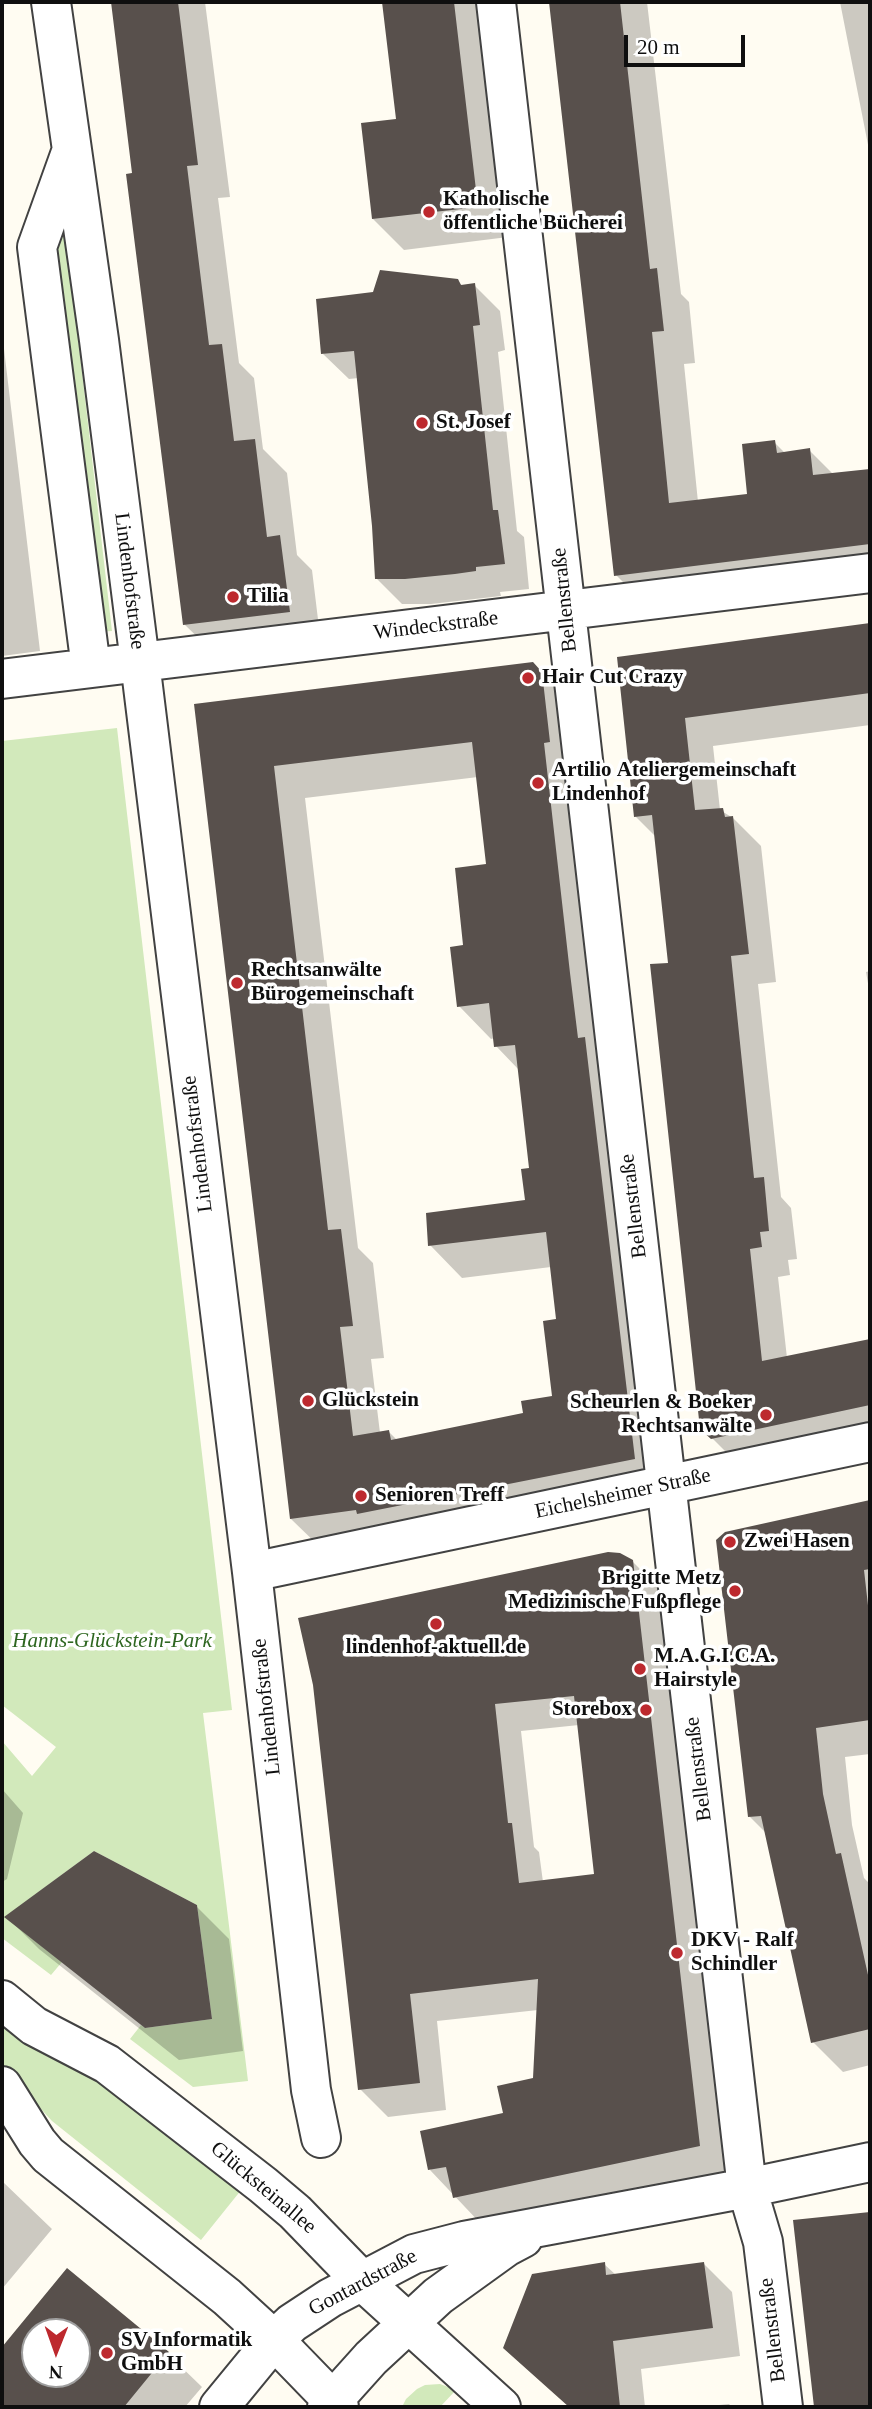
<!DOCTYPE html>
<meta charset="utf-8">
<style>
body{margin:0}
#map{position:relative;width:872px;height:2409px;overflow:hidden;background:#fffcf2;font-family:"Times New Roman",serif}
canvas{display:block}
.frame{position:absolute;inset:0;border:4px solid #0f0f0f;pointer-events:none}
.north{position:absolute;left:21px;top:2318px;width:70px;height:70px;box-sizing:border-box;background:#fff;border:2px solid #9f9f9f;border-radius:50%;rotate:181deg;font-size:19px;font-weight:700;line-height:28px;text-align:center;color:#0f0f0f}
.north::after{content:'';display:block;margin:auto;width:24px;height:32px;background:#bd292e;clip-path:polygon(50% 0,100% 100%,50% 72%,0 100%)}
.scale{position:absolute;left:624px;top:35px;width:121px;height:32px;box-sizing:border-box;border:4px solid #0f0f0f;border-top:0;padding-left:9px;font-size:21px;line-height:24px;white-space:nowrap;color:#0f0f0f;-webkit-text-stroke:5px #fff;paint-order:stroke}
</style>
<div id="map">
<canvas width="872" height="2409"></canvas>
<div class="frame"></div>
<div class="north">N</div>
<div class="scale">20 m</div>
</div>
<script>
const ctx = document.querySelector('canvas').getContext('2d');
ctx.lineJoin = 'round';
function paint(path, color) {
  ctx.fillStyle = color;
  ctx.fill(path, 'evenodd');
}
function toPath(rows) {
  const path = new Path2D();
  for (const r of rows) {
    path.moveTo(r[0], r[1]);
    for (let i = 2; i < r.length; i += 2) path.lineTo(r[i], r[i + 1]);
  }
  return path;
}
function trace(path, color, width, dash) {
  ctx.strokeStyle = color;
  ctx.lineWidth = width;
  ctx.lineCap = dash ? 'butt' : 'round';
  ctx.setLineDash(dash || []);
  ctx.stroke(path);
}
function drawText(font, color, halo, rows, align = 'center') {
  ctx.font = font + ' "Times New Roman",serif';
  ctx.lineWidth = 7;
  ctx.setLineDash([]);
  ctx.textBaseline = 'middle';
  ctx.strokeStyle = halo;
  ctx.fillStyle = color;
  for (const [text, x, y, turn = 0] of rows) {
    ctx.save();
    ctx.translate(x, y);
    ctx.rotate((+turn || 0) * Math.PI / 180);
    ctx.textAlign = isNaN(turn) ? turn : align;
    if (halo) ctx.strokeText(text, 0, 0);
    ctx.fillText(text, 0, 0);
    ctx.restore();
  }
}
paint(toPath([
 [63,208,112,631,96,632,51,249],
 [117,728,232,1710,203,1713,248,2081,193,2087,130,2039,141,2025,145,2028,212,2019,197,1905,94,1851,5,1917,62,1962,51,1975,2,1938,2,1741,32,1776,56,1747,2,1705,2,741],
 [2,2012,246,2184,201,2240,52,2121,40,2108,26,2089,2,2064],
 [440,2384,456,2390,440,2407,402,2407,406,2399,417,2389,425,2385]
]), '#d2e9bb');
paint(toPath([
 [112,2,205,2,230,197,218,198,239,363,254,378,263,449,287,473,297,555,312,570,321,644,217,656,184,624,134,174],
 [384,2,481,2,508,237,404,250,373,219,398,121],
 [551,2,647,2,681,294,689,302,695,363,684,364,698,502,749,495,774,442,785,453,809,450,834,475,870,470,870,580,648,607,616,575],
 [840,2,870,2,870,155],
 [457,281,463,286,474,285,500,311,505,350,498,352,517,531,524,537,529,589,500,592,501,596,431,604,402,604,376,578,374,525,359,378,349,379,323,354],
 [2,332,40,651,2,656],
 [870,625,870,725,713,746,720,810,733,818,761,846,776,982,758,984,781,1197,791,1208,797,1259,788,1260,790,1275,778,1277,787,1358,870,1340,870,1440,741,1467,702,1428,670,964,656,837,636,817,619,659],
 [532,664,574,706,666,1491,324,1551,291,1519,196,706],
 [478,777,488,866,465,947,459,1006,491,1039,495,1038,496,1046,519,1070,531,1170,527,1201,430,1245,462,1278,551,1267,558,1321,554,1398,526,1414,397,1440,389,1432,380,1433,371,1359,384,1358,373,1263,358,1248,305,798],
 [870,971,870,995,866,972],
 [870,1502,870,1754,845,1757,852,1825,864,1878,870,1884,870,2065,843,2072,813,2042,766,1833,750,1817,726,1533],
 [632,1561,660,1589,726,2173,482,2225,430,2170,505,2115,535,2079,538,2010,437,2021,446,2110,388,2117,360,2089,314,1685],
 [579,1725,596,1875,543,1882,539,1852,534,1847,521,1731],
 [2,1789,23,1813,7,1879,2,1882],
 [196,1906,229,1939,243,2051,179,2060,39,1949,7,1917],
 [2,2181,52,2229,2,2289],
 [870,2214,870,2407,816,2407,795,2222],
 [604,2264,616,2275,704,2264,732,2292,740,2356,641,2369,645,2407,570,2407,505,2348],
 [68,2270,168,2354,202,2387,185,2407,2,2407,2,2350],
 [35,2332,77,2332,77,2374,35,2374],
 [729,2404,732,2407,699,2407]
]), '#0003');
paint(toPath([
 [111,2,178,2,198,165,187,166,209,345,222,344,234,441,255,439,267,537,280,535,290,612,183,625,126,174,132,173],
 [382,2,454,2,478,207,372,219,361,123,396,119],
 [549,2,620,2,650,269,657,268,664,331,652,332,669,503,747,494,742,444,775,440,777,453,810,448,813,475,870,469,870,544,614,576],
 [380,270,458,279,461,285,475,283,480,325,473,326,493,510,498,510,505,564,476,567,476,571,455,574,405,579,375,579,372,526,354,351,321,354,316,299,373,292],
 [870,623,870,693,685,718,695,810,723,808,725,817,733,816,749,954,731,956,754,1178,764,1177,769,1231,760,1232,762,1247,750,1249,762,1361,870,1339,870,1405,711,1439,700,1429,650,964,668,963,652,815,634,817,617,657],
 [533,662,542,672,550,742,544,743,570,973,578,1038,585,1037,635,1459,357,1514,356,1510,290,1519,194,704],
 [472,742,486,864,455,868,463,945,450,947,457,1007,489,1003,494,1047,515,1045,529,1168,521,1169,525,1200,426,1213,428,1246,546,1232,556,1319,543,1321,552,1396,521,1401,523,1413,391,1440,389,1430,353,1436,340,1327,353,1326,341,1229,328,1230,274,766],
 [870,1500,870,1569,864,1570,870,1623,870,1720,816,1728,823,1794,836,1854,841,1853,870,1984,870,2029,811,2043,761,1816,748,1817,716,1540,725,1532],
 [608,1552,620,1553,633,1560,700,2146,453,2198,446,2167,428,2170,420,2131,503,2113,497,2086,533,2078,538,1979,410,1994,420,2083,358,2090,313,1685,298,1618],
 [574,1696,594,1874,519,1883,512,1823,508,1823,495,1704],
 [94,1851,197,1905,212,2019,145,2028,4,1917],
 [870,2212,870,2407,814,2407,793,2220],
 [605,2262,606,2275,704,2262,713,2328,613,2341,620,2407,569,2407,503,2348,532,2274],
 [67,2268,169,2352,124,2407,2,2407,2,2347],
 [35,2332,77,2332,77,2374,35,2374]
]), '#58504c');
const minor = toPath([
 [51,2,99,340,140,662,252,1572,311,2090,321,2138],
 [496,2,747,2188,763,2242,783,2407],
 [70,155,37,247,91,668],
 [2,679,870,573],
 [252,1572,870,1442],
 [2,2000,34,2026,107,2064,263,2185,295,2212,361,2280,501,2407],
 [2,2086,37,2142,48,2155,227,2297,274,2340,339,2407],
 [219,2407,274,2340,292,2323,330,2298,414,2254,464,2241,747,2188,870,2162],
 [327,2407,371,2358,438,2296,506,2247,523,2238]
]);
trace(minor, '#424242', 42);
trace(minor, '#fff', 38);
for (const [x, y, r, color] of [
 [429,212,7,"#bd292e"],
 [422,423,7,"#bd292e"],
 [233,597,7,"#bd292e"],
 [528,678,7,"#bd292e"],
 [538,783,7,"#bd292e"],
 [237,983,7,"#bd292e"],
 [308,1401,7,"#bd292e"],
 [766,1415,7,"#bd292e"],
 [361,1496,7,"#bd292e"],
 [730,1542,7,"#bd292e"],
 [735,1591,7,"#bd292e"],
 [436,1624,7,"#bd292e"],
 [640,1669,7,"#bd292e"],
 [646,1710,7,"#bd292e"],
 [677,1953,7,"#bd292e"],
 [107,2353,7,"#bd292e"]
]) {
  const dot = new Path2D();
  dot.arc(x, y, r, 0, 2 * Math.PI);
  ctx.fillStyle = color;
  ctx.fill(dot);
  trace(dot, '#fff', 2.5);
}
drawText('bold 21px', '#0f0f0f', '#fff', [
 ["Katholische",443,200],
 ["öffentliche Bücherei",443,224],
 ["St. Josef",436,423],
 ["Tilia",247,597],
 ["Hair Cut Crazy",542,678],
 ["Artilio Ateliergemeinschaft",552,771],
 ["Lindenhof",552,795],
 ["Rechtsanwälte",251,971],
 ["Bürogemeinschaft",251,995],
 ["Glückstein",322,1401],
 ["Scheurlen & Boeker",752,1403,"right"],
 ["Rechtsanwälte",752,1427,"right"],
 ["Senioren Treff",375,1496],
 ["Zwei Hasen",744,1542],
 ["Brigitte Metz",721,1579,"right"],
 ["Medizinische Fußpflege",721,1603,"right"],
 ["lindenhof-aktuell.de",436,1648,"center"],
 ["M.A.G.I.C.A.",654,1657],
 ["Hairstyle",654,1681],
 ["Storebox",632,1710,"right"],
 ["DKV - Ralf",691,1941],
 ["Schindler",691,1965],
 ["SV Informatik",121,2341],
 ["GmbH",121,2365]
], 'left');
drawText('21px', '#0f0f0f', '#fff', [
 ["Lindenhofstraße",129,581,83],
 ["Bellenstraße",565,600,-96],
 ["Windeckstraße",436,626,-7],
 ["Lindenhofstraße",198,1144,-97],
 ["Bellenstraße",634,1206,-97],
 ["Eichelsheimer Straße",623,1494,-12],
 ["Lindenhofstraße",267,1707,-96],
 ["Bellenstraße",699,1769,-97],
 ["Glücksteinallee",263,2188,40],
 ["Gontardstraße",363,2283,-28],
 ["Bellenstraße",773,2330,-97]
]);
drawText('italic 21px', '#2e6620', '#fff', [
 ["Hanns-Glückstein-Park",112,1641]
]);
</script>
